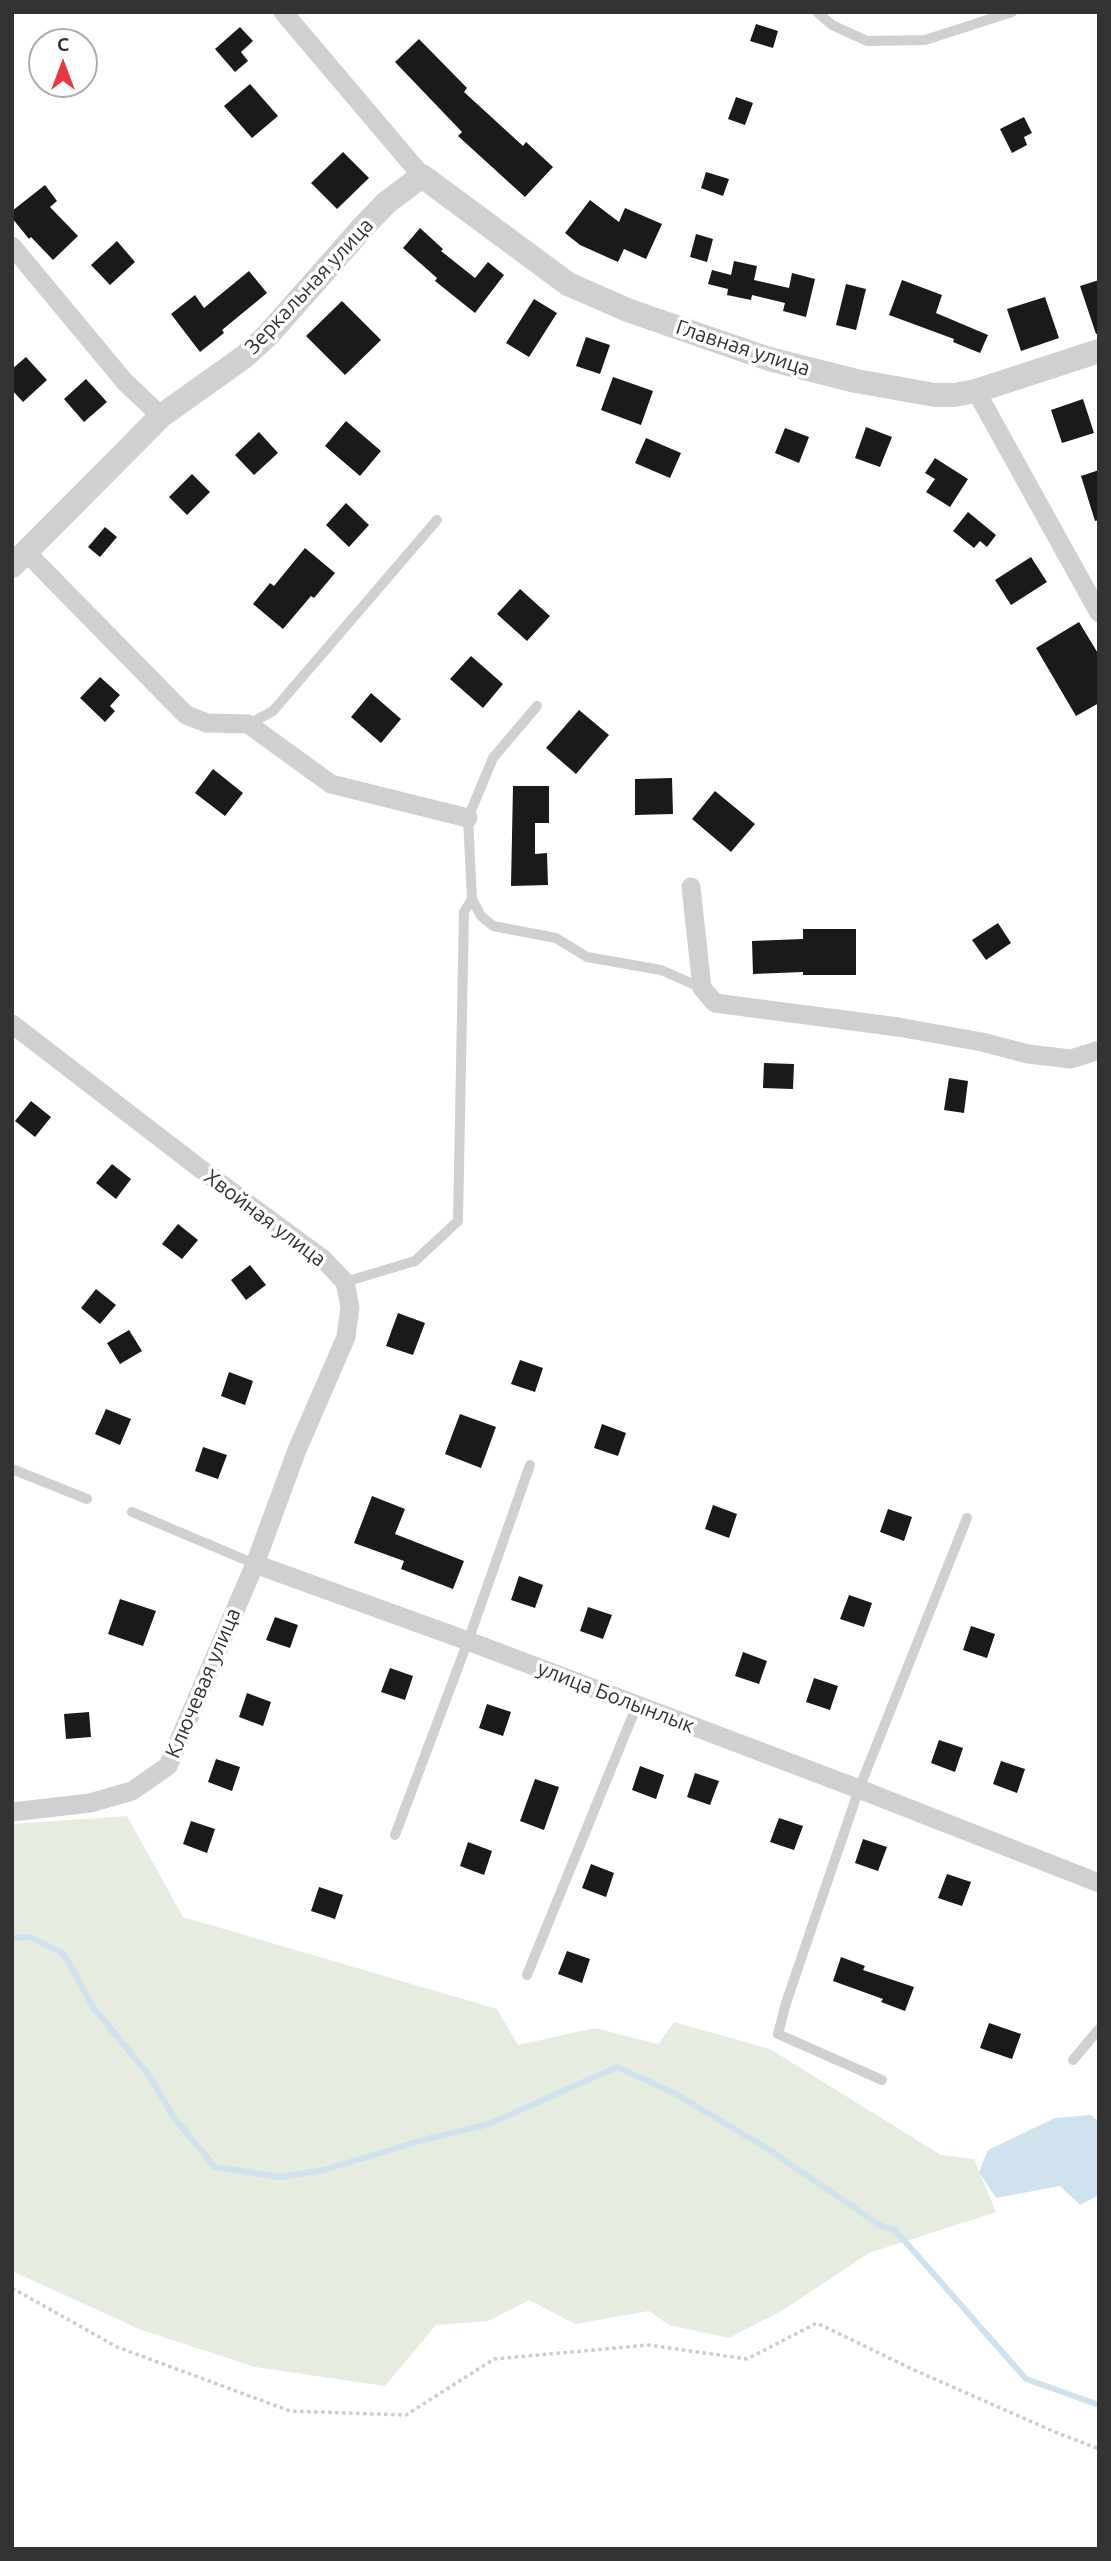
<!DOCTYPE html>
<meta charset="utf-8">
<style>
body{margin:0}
#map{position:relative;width:1111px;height:2561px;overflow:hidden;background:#fff;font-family:Ubuntu,sans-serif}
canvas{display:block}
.frame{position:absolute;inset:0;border:14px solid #333;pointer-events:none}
.north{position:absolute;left:28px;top:28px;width:70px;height:70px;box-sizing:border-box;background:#fff;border:2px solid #adadad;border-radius:50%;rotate:0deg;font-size:19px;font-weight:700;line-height:28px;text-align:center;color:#333}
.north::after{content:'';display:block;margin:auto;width:24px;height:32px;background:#e63946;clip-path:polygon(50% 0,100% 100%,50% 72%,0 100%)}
</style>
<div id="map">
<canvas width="1111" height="2561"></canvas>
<div class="frame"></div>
<div class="north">С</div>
</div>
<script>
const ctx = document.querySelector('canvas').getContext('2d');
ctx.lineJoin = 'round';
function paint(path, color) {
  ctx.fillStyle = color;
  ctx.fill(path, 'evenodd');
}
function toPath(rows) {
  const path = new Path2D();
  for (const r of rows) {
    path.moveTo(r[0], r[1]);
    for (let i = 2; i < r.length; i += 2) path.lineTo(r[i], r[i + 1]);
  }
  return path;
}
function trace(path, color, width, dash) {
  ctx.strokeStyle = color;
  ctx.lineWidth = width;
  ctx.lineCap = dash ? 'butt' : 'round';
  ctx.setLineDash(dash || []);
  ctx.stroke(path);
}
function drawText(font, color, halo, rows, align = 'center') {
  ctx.font = font + ' Ubuntu,sans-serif';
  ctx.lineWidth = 7;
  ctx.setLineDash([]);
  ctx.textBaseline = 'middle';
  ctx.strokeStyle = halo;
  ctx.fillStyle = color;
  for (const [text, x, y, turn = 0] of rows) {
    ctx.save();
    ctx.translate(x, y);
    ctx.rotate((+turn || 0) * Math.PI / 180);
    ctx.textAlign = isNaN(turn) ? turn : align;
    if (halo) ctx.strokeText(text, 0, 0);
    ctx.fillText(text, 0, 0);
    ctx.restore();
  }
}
paint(toPath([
 [127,1816,183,1917,497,2009,518,2045,595,2028,658,2044,674,2022,770,2049,941,2155,974,2159,996,2212,869,2253,783,2310,729,2338,669,2325,649,2311,575,2324,529,2300,488,2321,436,2325,385,2386,255,2367,139,2329,12,2271,12,1824]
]), '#e6ecdf');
paint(toPath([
 [1091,2115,1099,2122,1099,2195,1080,2205,1060,2186,996,2198,979,2172,988,2150,1055,2118]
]), '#cfe2ee');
trace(toPath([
 [12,1938,30,1937,64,1954,93,2007,148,2074,175,2119,215,2167,280,2177,324,2170,423,2140,489,2124,617,2067,674,2093,768,2149,881,2226,895,2230,1026,2379,1099,2405]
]), '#cfe2ee', 6);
paint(toPath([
 [756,24,778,31,773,48,750,41],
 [240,27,253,41,241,52,248,61,235,72,215,49],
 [419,39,467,88,464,92,523,146,526,142,553,167,525,197,458,136,462,132,395,62],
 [250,84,278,116,252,138,224,106],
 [736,97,753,103,745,125,728,119],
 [1024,117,1032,133,1024,137,1027,145,1012,153,1000,129],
 [343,152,369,178,337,209,311,183],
 [706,172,729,179,723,196,701,188],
 [45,185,57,201,50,207,78,236,53,260,31,237,29,239,12,218,12,211],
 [590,200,619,222,625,208,662,224,646,259,624,249,618,262,580,245,565,233],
 [420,228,443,249,441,251,475,278,488,262,504,275,475,313,435,281,437,278,403,248],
 [696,234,713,239,707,262,690,257],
 [117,241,135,262,110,285,91,265],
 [734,261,757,266,754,280,789,288,792,273,815,279,806,317,783,311,785,303,752,295,751,300,727,295,728,289,708,284,712,270,731,275],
 [249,271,267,293,222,330,224,333,200,352,171,314,195,295,204,308],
 [902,280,942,295,936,313,988,335,980,353,953,342,954,339,889,315],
 [1099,280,1099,333,1096,334,1080,286],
 [846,284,866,289,856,330,836,325],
 [1045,297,1059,338,1021,351,1007,309],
 [534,299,557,313,529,357,506,343],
 [342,301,381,340,345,375,306,336],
 [586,337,610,345,600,374,576,366],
 [26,357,47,380,23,402,12,390,12,369],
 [613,377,653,391,641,425,601,410],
 [86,379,107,402,84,422,64,399],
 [1083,399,1094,433,1062,443,1051,410],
 [346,421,381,451,360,476,325,446],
 [866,427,892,437,880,467,855,458],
 [785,428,809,437,799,463,775,453],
 [259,432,278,453,254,475,235,455],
 [646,438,681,453,670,478,635,463],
 [935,458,968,479,950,507,926,492,935,479,925,473],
 [1099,470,1099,520,1095,521,1081,476],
 [192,474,210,492,187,515,169,497],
 [346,503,369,525,349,547,326,525],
 [968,512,996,535,987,547,980,541,974,548,953,531],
 [105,527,117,537,100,557,88,547],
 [305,548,335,573,314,598,311,596,283,629,253,604,270,583,274,586],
 [1031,557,1047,582,1011,605,995,580],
 [520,589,550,616,527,641,497,614],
 [1079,622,1099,655,1099,703,1076,716,1036,648],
 [471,656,503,684,483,708,450,679],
 [100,677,120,695,110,706,115,711,105,722,80,698],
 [371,693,401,719,381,743,351,717],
 [579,710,609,735,576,774,546,748],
 [213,769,243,793,225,816,195,793],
 [672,778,673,814,635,815,635,779],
 [513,786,549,786,549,823,535,823,535,854,547,853,548,885,511,886],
 [715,791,755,824,731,852,692,819],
 [998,923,1011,943,986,960,972,940],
 [803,929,856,929,856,975,803,975,803,972,753,974,752,941,803,939],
 [764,1063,794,1064,793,1089,763,1088],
 [949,1078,968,1081,964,1113,944,1110],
 [31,1101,51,1117,35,1137,15,1121],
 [112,1164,131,1179,116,1199,96,1183],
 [178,1224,198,1240,182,1259,162,1244],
 [250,1265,266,1285,246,1300,231,1280],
 [96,1289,116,1305,100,1324,81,1308],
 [398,1313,425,1323,413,1355,386,1346],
 [129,1330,142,1351,120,1364,107,1343],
 [520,1360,543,1368,535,1392,511,1384],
 [229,1372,253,1381,245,1405,221,1396],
 [106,1409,131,1419,120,1445,95,1434],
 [460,1414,496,1427,481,1468,445,1454],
 [602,1424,626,1433,618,1456,594,1448],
 [203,1447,227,1455,218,1479,195,1471],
 [372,1496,405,1509,395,1534,464,1561,453,1589,401,1569,404,1561,354,1543],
 [713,1505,737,1514,729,1538,705,1529],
 [888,1509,912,1517,904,1541,880,1532],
 [519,1576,543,1585,535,1608,511,1600],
 [849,1595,872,1603,864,1627,840,1619],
 [120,1599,156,1611,143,1646,108,1634],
 [588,1607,612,1615,603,1639,580,1631],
 [275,1617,298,1625,290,1648,266,1640],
 [971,1626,995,1634,987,1658,963,1650],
 [743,1652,767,1661,759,1684,735,1676],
 [390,1668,413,1676,405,1700,381,1692],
 [814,1678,838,1686,830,1710,806,1702],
 [247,1693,271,1702,263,1726,239,1717],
 [487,1704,511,1712,503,1736,479,1728],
 [89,1712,91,1737,66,1739,64,1714],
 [939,1740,963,1748,955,1772,931,1763],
 [216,1759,240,1767,232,1791,208,1782],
 [1001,1761,1025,1769,1017,1793,993,1784],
 [640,1766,664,1775,656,1799,632,1790],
 [695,1773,719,1781,710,1805,687,1797],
 [535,1779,559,1787,544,1830,520,1821],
 [779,1818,803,1826,794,1850,770,1842],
 [191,1821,215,1829,207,1853,183,1844],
 [863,1839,887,1847,878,1871,855,1863],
 [468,1842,492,1851,484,1875,460,1866],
 [591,1864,614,1873,606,1897,582,1888],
 [947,1874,971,1882,962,1906,938,1898],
 [319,1887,343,1895,335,1919,311,1911],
 [567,1951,590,1959,582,1983,558,1974],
 [841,1957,865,1966,863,1970,914,1987,905,2011,881,2002,883,1999,833,1981],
 [989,2023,1021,2034,1012,2059,980,2048]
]), '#1a1a1a');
trace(toPath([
 [12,2288,117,2347,290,2411,406,2415,494,2359,649,2345,747,2359,817,2323,912,2369,1055,2432,1099,2449]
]), '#cdcdcd', 3.5, [3.5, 3.5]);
trace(toPath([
 [817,12,832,25,867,41,925,40,1012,12],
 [537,706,493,758,468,818,472,899,481,916,493,926,556,938,587,957,661,970,702,988],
 [249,724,273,711,437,520],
 [345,1282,415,1261,458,1221,464,912,472,899],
 [12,1469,87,1499],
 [132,1512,255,1564],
 [395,1835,468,1641,530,1465],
 [527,1975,637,1705],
 [1073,2060,1099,2029],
 [882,2080,778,2034,786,2003,859,1789,967,1518]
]), '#d0d0d0', 10);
trace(toPath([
 [283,12,422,176],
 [12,246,125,382,161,416],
 [976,391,1099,613],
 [26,552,186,715,207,723,248,724,331,784,468,818],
 [691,887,702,988,715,1003,898,1027,982,1042,1028,1054,1071,1059,1099,1050],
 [12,1024,198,1167,323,1259,345,1282,350,1307,346,1337,297,1450,255,1564,168,1766,132,1791,90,1803,12,1812],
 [255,1564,468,1641,859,1789,1099,1883]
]), '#d0d0d0', 19);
trace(toPath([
 [12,566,161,416,244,357,268,335,364,226,386,203,422,176,568,284,630,311,769,359,856,381,935,395,954,395,976,391,1099,351]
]), '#d0d0d0', 24);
drawText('21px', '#333', '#fff', [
 ["Зеркальная улица",309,286,-47],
 ["Главная улица",743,348,18],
 ["Хвойная улица",265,1218,37],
 ["Ключевая улица",203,1683,-67],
 ["улица Болынлык",616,1697,21]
]);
</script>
